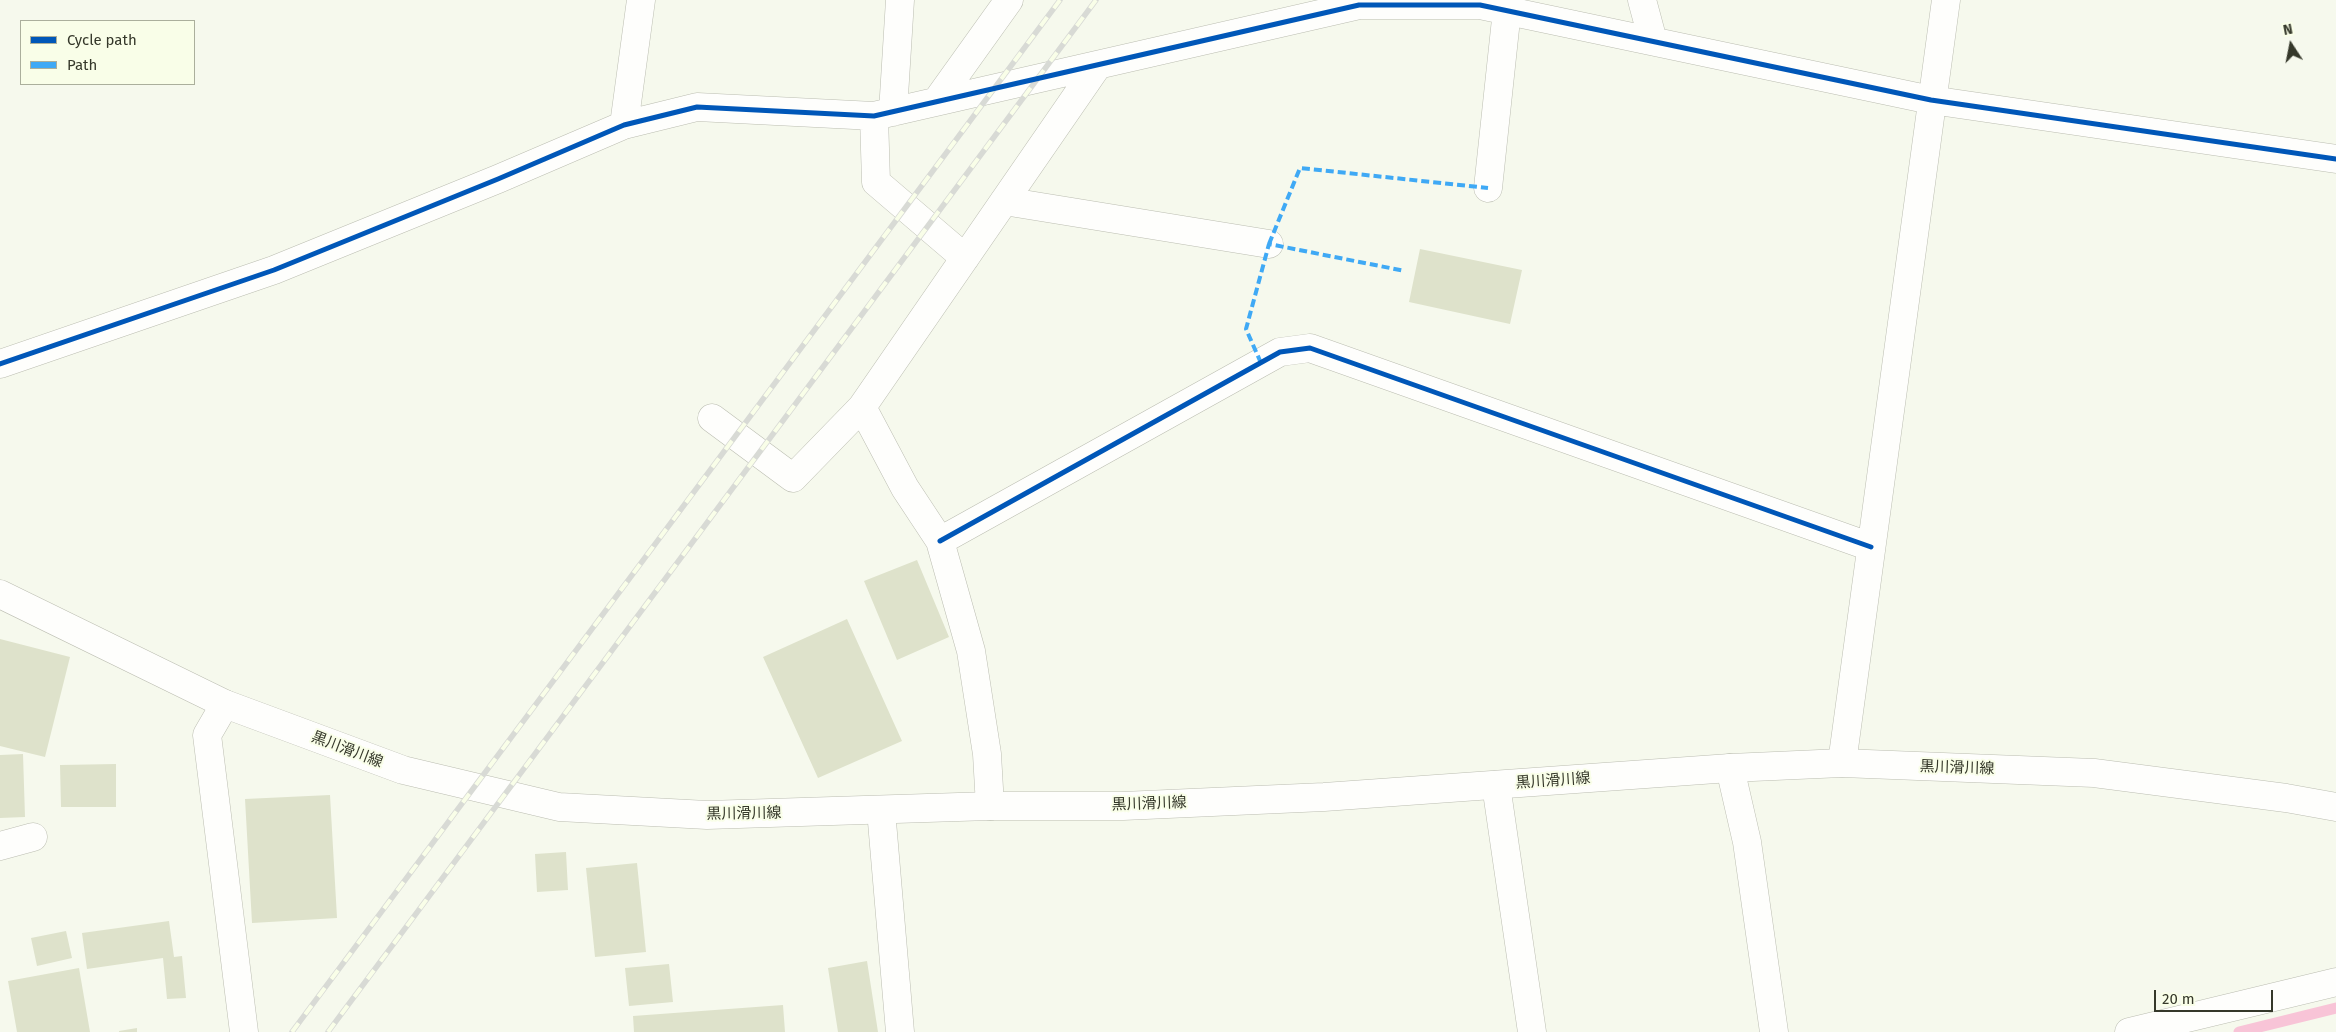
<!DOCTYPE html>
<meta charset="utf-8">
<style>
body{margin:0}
#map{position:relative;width:2336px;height:1032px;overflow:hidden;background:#f6f9ed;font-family:"Fira Sans",sans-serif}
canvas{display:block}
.legend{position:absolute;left:20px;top:20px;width:175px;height:65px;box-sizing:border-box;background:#f9fee8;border:1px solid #abaf9c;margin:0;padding:6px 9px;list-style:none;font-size:15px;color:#35382a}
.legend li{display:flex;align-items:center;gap:10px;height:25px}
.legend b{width:25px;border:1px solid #abaf9c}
.north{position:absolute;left:2266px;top:20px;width:50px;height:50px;-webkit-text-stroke:4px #f9fee8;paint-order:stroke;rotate:349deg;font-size:14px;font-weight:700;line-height:20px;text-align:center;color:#35382a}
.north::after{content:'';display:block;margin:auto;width:18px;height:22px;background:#35382a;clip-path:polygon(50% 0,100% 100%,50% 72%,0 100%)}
.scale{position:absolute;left:2154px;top:990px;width:119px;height:22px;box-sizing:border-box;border:2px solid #35382a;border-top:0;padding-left:6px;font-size:15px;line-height:18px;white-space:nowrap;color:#35382a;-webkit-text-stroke:4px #f9fee8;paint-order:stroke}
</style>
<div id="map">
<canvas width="2336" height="1032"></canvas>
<ul class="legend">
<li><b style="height:6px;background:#0057b8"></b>Cycle path</li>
<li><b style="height:6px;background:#3fa9f5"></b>Path</li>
</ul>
<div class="north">N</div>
<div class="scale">20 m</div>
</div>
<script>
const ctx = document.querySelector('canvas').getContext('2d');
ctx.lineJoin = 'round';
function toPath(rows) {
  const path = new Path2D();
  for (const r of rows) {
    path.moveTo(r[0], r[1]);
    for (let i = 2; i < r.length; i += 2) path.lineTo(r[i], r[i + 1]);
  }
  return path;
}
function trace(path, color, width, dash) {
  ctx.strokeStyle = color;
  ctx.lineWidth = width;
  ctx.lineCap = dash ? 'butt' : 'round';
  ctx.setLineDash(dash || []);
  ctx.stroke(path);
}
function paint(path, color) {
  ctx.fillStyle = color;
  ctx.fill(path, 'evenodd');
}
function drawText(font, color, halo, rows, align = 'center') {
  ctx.font = font + ' "Fira Sans","Noto Sans JP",sans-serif';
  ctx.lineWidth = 4;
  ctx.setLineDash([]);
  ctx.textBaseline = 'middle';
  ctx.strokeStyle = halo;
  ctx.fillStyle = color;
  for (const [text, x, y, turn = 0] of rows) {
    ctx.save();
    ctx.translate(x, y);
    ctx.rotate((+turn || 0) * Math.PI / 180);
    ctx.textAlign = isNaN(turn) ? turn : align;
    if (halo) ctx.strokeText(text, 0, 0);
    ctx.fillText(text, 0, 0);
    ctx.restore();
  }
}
trace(toPath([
 [2239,1032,2336,1008]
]), '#f8c4d7', 11);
paint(toPath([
 [1420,249,1522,270,1510,324,1409,302],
 [917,560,949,637,897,660,864,581],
 [847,619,902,741,818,778,763,657],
 [0,639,70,657,45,757,0,746],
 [23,754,25,817,0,818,0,755],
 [116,764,116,807,61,807,60,765],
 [330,795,337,918,252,923,245,799],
 [566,852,568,890,537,892,535,854],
 [637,863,646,952,595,957,586,868],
 [169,921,174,957,182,956,186,998,167,999,163,958,87,969,82,933],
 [66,931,72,958,37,966,31,938],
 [867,961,878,1032,838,1032,828,968],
 [669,964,673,1002,629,1006,625,968],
 [79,968,90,1032,17,1032,8,981],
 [783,1005,785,1032,634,1032,633,1016],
 [137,1028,137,1032,119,1032,119,1031]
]), '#dee2cb');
const minor = toPath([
 [1642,0,1653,41],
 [936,102,1009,0],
 [893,112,900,0],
 [874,116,876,182,965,258],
 [624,125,641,0],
 [1488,188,1507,10],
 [1004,201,1269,244],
 [0,364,274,270,498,179,624,125,697,107,874,116,1359,5,1480,5,1931,100,2336,159],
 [862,407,905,488,940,541,971,651,987,754,990,806],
 [712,418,793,478,862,407,1098,65],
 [940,541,1280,352,1310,348,1871,547],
 [225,704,207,735,244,1032],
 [1842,763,1946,0],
 [1730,768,1747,842,1774,1032],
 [1496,785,1532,1032],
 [881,810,900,1032],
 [0,846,33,837],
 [2129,1032,2336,982]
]);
const secondary = toPath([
 [0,594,225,704,403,770,559,807,707,815,990,806,1123,806,1324,797,1730,768,1842,763,2094,773,2286,798,2336,807]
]);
trace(minor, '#bbbdb1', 29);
trace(secondary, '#bbbdb1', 29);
trace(minor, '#fefefc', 28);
trace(secondary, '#fefefc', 28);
const rail = toPath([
 [292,1032,1060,0],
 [328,1032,1096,0]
]);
trace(rail, '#d8dad5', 5.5);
trace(rail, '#f9fee8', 4, [11]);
trace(toPath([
 [1269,244,1300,168,1488,188],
 [1261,363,1246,329,1269,244,1405,271]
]), '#3fa9f5', 4, [8, 4]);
trace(toPath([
 [0,364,274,270,498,179,624,125,697,107,874,116,1359,5,1480,5,1931,100,2336,159],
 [940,541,1280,352,1310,348,1871,547]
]), '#0057b8', 5);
drawText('15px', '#35382a', '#f9fee8', [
 ["黒川滑川線",347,750,21],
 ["黒川滑川線",1957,768,2],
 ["黒川滑川線",1553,781,-4],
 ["黒川滑川線",1149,804,-2],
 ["黒川滑川線",744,814,-1]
]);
</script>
